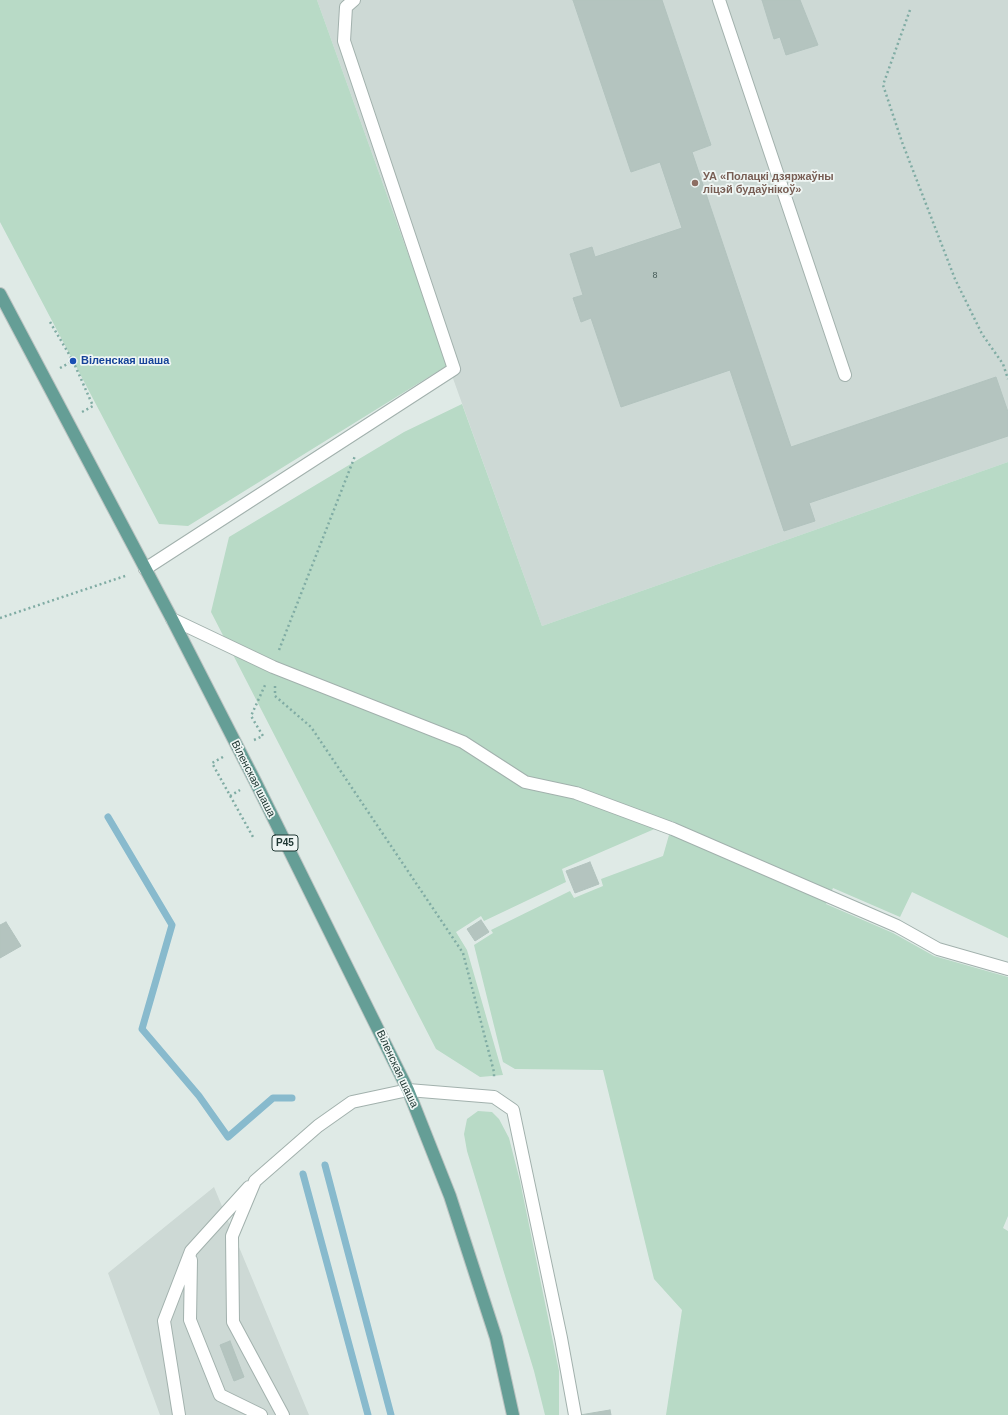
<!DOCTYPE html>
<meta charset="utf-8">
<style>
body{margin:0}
canvas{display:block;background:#dfeae6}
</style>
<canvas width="1008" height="1415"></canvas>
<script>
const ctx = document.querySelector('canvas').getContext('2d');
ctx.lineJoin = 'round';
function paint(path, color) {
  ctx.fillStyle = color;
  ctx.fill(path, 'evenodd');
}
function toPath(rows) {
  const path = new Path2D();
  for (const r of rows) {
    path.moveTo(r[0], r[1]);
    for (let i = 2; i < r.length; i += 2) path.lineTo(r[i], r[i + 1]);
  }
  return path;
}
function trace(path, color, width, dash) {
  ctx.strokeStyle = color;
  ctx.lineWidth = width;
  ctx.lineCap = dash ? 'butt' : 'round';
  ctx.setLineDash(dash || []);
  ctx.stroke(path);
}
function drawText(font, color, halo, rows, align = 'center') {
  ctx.font = font + ' Helvetica,sans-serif';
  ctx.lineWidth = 3.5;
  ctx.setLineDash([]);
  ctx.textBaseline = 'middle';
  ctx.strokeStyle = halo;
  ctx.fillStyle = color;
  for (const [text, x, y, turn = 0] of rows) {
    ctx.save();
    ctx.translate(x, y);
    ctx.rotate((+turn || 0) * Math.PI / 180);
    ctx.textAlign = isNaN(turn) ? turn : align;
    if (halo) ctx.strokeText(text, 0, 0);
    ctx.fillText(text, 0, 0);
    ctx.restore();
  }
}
paint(toPath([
 [317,0,1008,0,1008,462,542,626],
 [214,1187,309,1415,160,1415,108,1273]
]), '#cdd9d5');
paint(toPath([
 [0,0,317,0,448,365,188,526,159,524,0,222],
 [462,404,542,626,1008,462,1008,938,912,892,900,917,833,888,826,904,893,933,934,956,1008,977,1008,1216,1003,1228,1008,1231,1008,1415,666,1415,682,1310,654,1279,603,1070,515,1069,503,1062,474,945,493,933,491,930,570,891,574,898,603,886,601,879,663,856,673,821,562,869,566,882,484,921,481,916,456,932,467,950,503,1075,480,1077,436,1049,211,612,229,537,404,432],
 [478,1111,492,1112,499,1119,509,1138,520,1181,559,1371,559,1415,545,1415,534,1371,467,1151,464,1134,467,1119]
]), '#b8dac6');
trace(toPath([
 [108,817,172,925,142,1029,199,1096,228,1137,273,1098,292,1098],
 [325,1165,391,1415],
 [303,1174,368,1415]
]), '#88bacd', 7);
const building = toPath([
 [573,0,662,0,711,145,692,152,791,447,996,377,1008,412,1008,436,809,503,815,521,784,531,730,370,621,407,591,318,581,322,573,298,583,295,570,254,592,247,595,257,682,228,660,162,631,172,573,0],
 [762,0,800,0,818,45,786,55,780,37,774,39,762,0],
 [590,862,599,884,575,893,566,871,590,862],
 [481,920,489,932,475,941,467,929,481,920],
 [6,922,21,946,0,958,0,925,6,922],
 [230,1341,244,1377,234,1381,220,1345,230,1341],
 [610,1410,611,1415,580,1415,610,1410]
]);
paint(building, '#b4c4bf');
trace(building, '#b2c3be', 1);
const lane = toPath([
 [719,0,845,375],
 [145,569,454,369,344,41,346,7,354,0],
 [172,619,273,667,463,742,525,782,576,793,673,829,897,926,938,949,1008,969],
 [191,1260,190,1320,220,1395,261,1415],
 [179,1415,164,1321,191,1251,249,1187],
 [283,1415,233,1322,232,1236,255,1181,318,1126,352,1102,408,1090,494,1097,513,1110,561,1338,575,1415]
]);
const primary = toPath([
 [0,294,172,619,255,781,408,1090,450,1196,496,1338,513,1415]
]);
trace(lane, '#a2b1ad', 14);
trace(primary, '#bcc4c2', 14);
trace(toPath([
 [910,10,883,85,902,142,955,279,982,334,1003,364,1008,379],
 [50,322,73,361,93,406,82,412],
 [60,368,73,361],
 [0,618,128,575],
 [279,650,355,456],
 [275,686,275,696,311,727,463,953,494,1072,494,1079],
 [254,740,263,736,251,716,266,683],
 [223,757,212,763,253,837],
 [230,796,240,790]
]), '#80aca4', 2.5, [2, 3]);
trace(lane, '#fff', 12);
trace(primary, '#659e96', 12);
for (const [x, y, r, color] of [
 [695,183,4,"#8d6e63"],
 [73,361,4,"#1a4fb4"]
]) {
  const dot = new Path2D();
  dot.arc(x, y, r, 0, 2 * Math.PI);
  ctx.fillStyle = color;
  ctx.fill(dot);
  trace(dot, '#eff6f4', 1.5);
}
drawText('9px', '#465c58', null, [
 ["8",655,276]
]);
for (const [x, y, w] of [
 [285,843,26]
]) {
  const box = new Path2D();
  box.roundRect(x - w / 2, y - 8, w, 16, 3);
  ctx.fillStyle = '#eff6f4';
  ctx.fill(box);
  trace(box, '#213935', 1);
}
drawText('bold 10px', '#213935', null, [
 ["Р45",285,843]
]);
drawText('bold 11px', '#785e54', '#eff6f4', [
 ["УА «Полацкі дзяржаўны",703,177],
 ["ліцэй будаўнікоў»",703,190]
], 'left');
drawText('bold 11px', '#164399', '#eff6f4', [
 ["Віленская шаша",81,361]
], 'left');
drawText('11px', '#213935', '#eff6f4', [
 ["Віленская шаша",253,779,63],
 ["Віленская шаша",397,1069,65]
]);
</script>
